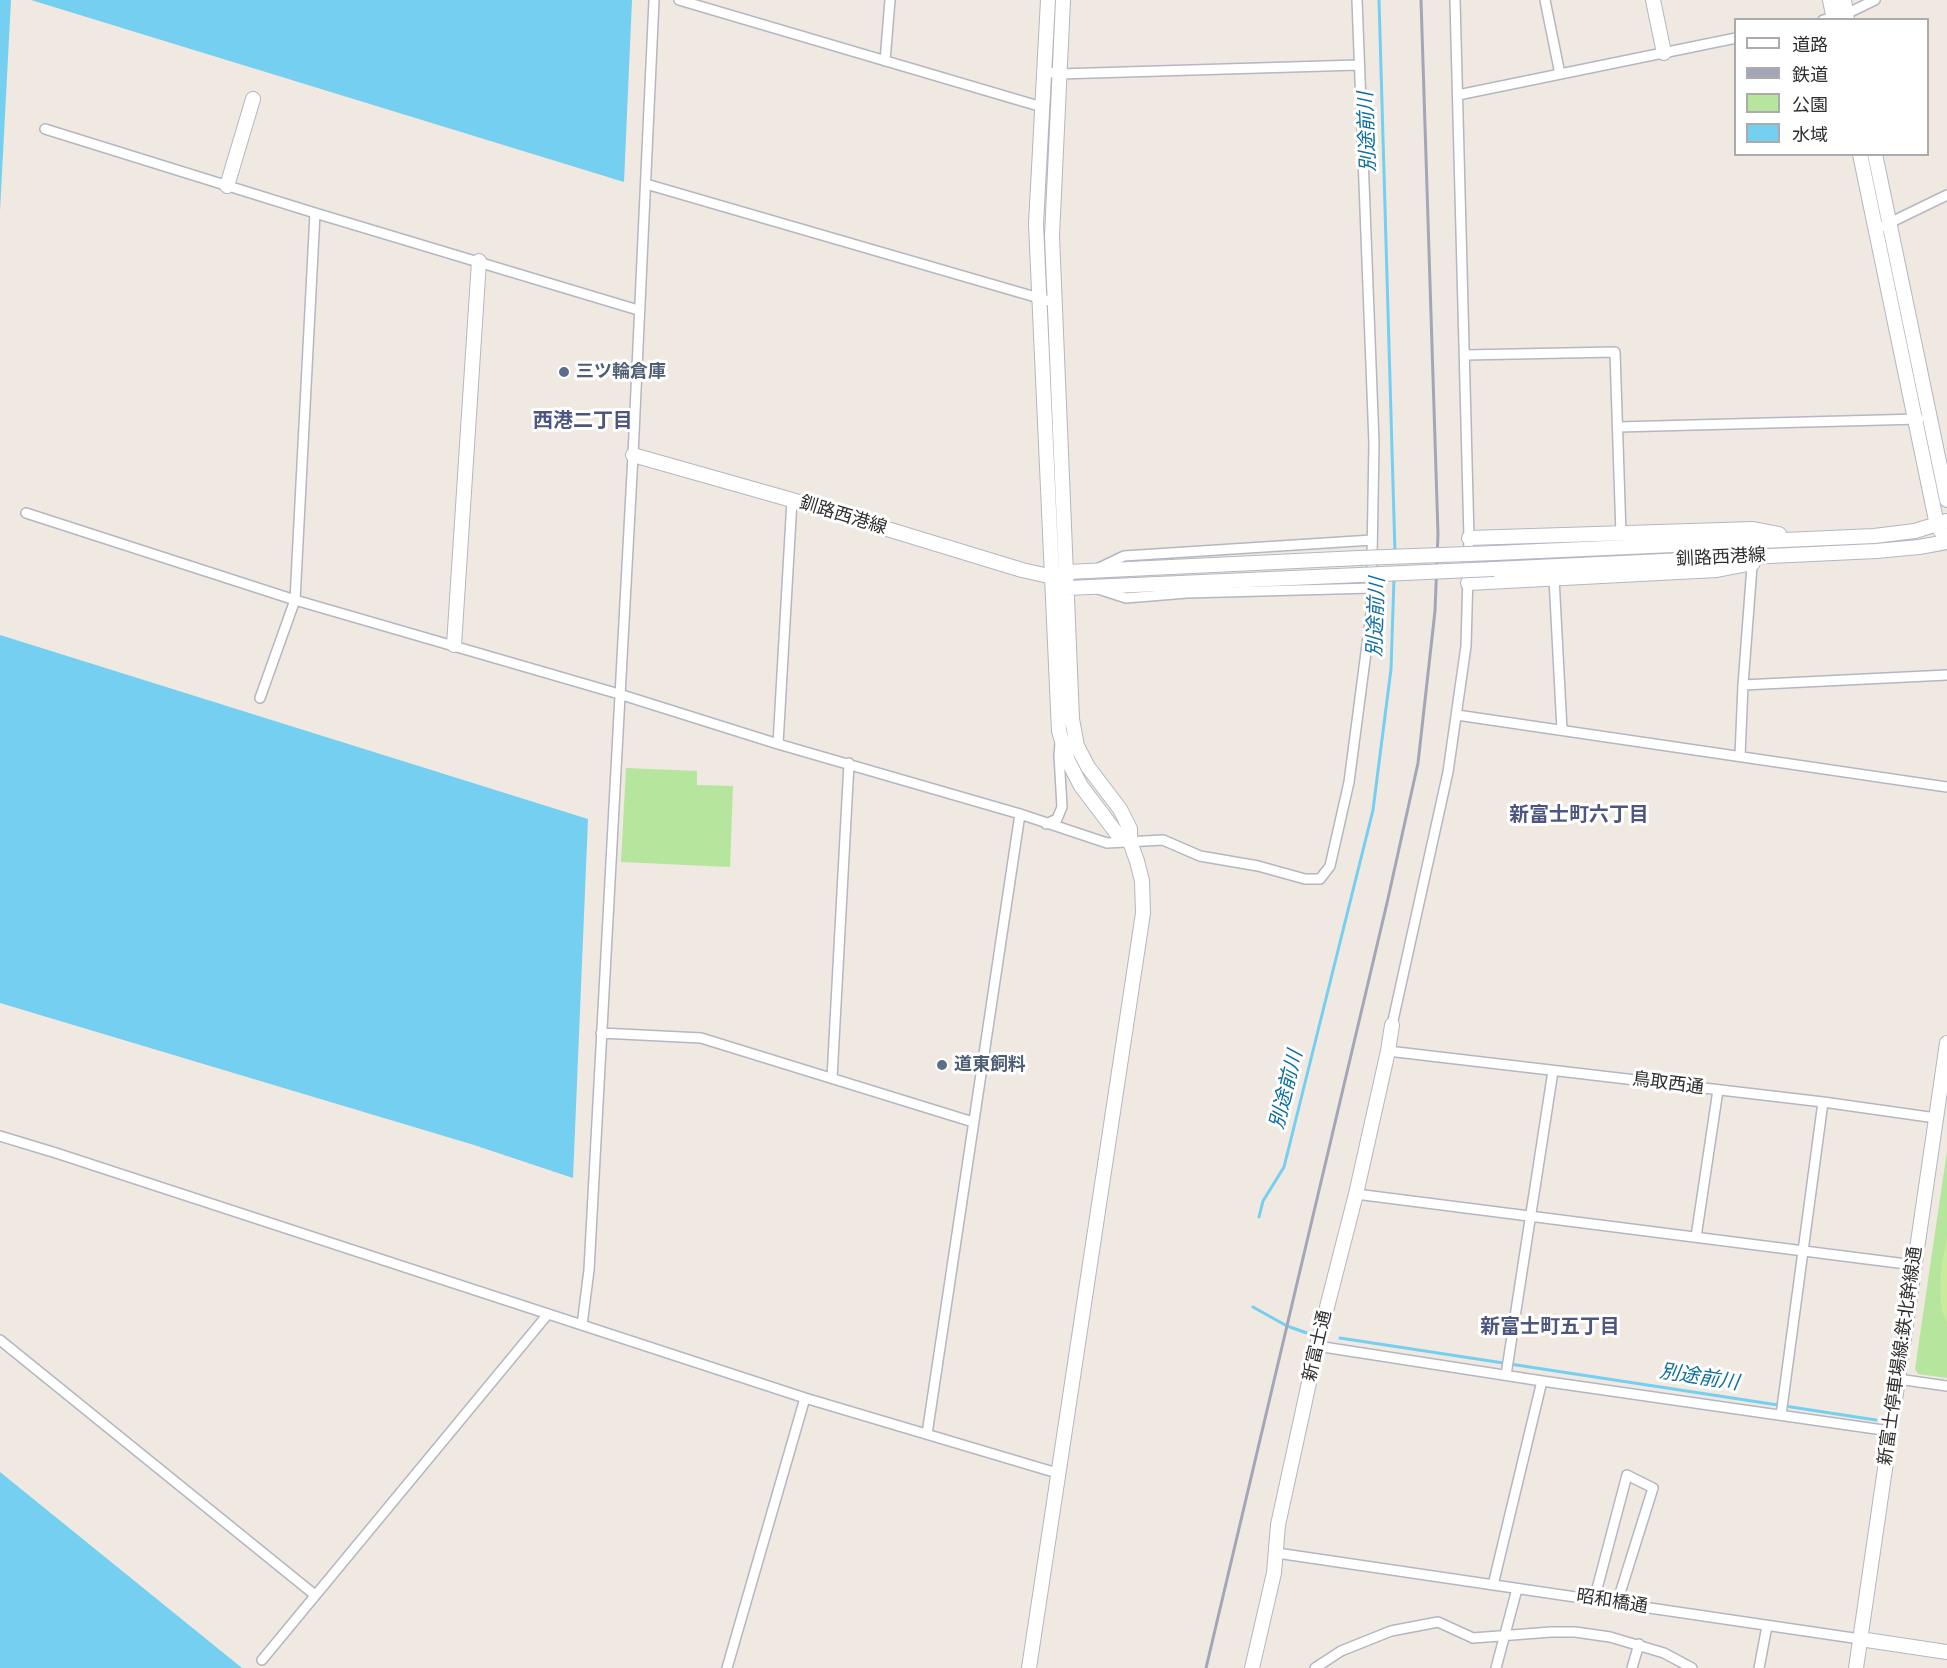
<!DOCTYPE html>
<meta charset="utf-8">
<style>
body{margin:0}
#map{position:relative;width:1947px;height:1668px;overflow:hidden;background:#efe9e1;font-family:Signika,"Noto Sans JP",sans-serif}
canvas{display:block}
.legend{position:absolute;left:1734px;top:18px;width:195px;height:138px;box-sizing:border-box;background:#fff;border:2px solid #ababab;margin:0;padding:8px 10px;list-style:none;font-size:18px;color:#2e2e2e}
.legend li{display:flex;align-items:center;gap:12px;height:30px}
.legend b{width:30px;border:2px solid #ababab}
</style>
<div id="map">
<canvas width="1947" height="1668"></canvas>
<ul class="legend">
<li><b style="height:8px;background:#fff"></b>道路</li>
<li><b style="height:8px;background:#a3a6b8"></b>鉄道</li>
<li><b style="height:16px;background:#b6e59e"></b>公園</li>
<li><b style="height:16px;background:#75cff0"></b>水域</li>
</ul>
</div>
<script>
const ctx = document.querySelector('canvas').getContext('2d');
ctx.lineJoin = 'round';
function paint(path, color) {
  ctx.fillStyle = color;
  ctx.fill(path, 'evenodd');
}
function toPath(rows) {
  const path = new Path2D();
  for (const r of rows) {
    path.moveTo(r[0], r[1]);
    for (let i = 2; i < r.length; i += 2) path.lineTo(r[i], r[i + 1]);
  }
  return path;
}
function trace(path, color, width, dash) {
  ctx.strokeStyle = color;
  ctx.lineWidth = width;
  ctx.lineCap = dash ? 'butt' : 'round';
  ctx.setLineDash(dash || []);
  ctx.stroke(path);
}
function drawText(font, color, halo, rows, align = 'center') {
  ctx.font = font + ' Signika,"Noto Sans JP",sans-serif';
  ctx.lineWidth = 6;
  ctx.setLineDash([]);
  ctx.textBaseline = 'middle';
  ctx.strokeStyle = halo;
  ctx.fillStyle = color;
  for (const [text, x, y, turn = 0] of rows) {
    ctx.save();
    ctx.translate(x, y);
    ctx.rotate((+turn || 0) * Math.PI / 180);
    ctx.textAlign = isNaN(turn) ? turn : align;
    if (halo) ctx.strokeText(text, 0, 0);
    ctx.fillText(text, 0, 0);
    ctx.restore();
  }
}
paint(toPath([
 [626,768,697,771,697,785,733,786,730,867,621,862],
 [1947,1151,1947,1378,1918,1374,1915,1369]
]), '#b6e59e');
paint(toPath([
 [1947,1238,1947,1323,1942,1311,1940,1289,1942,1263]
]), '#c9ec9a');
paint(toPath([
 [0,0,11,0,0,211],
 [31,0,632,0,624,182],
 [0,635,588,819,573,1178,474,1145,0,1003],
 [0,1472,242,1668,0,1668]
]), '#75cff0');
trace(toPath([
 [1379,0,1395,553],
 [1259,1217,1263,1201,1284,1167,1373,810,1391,669,1394,578],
 [1253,1307,1287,1326,1307,1333],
 [1340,1338,1876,1420]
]), '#75cff0', 3);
const street = toPath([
 [679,0,1042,107],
 [1545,0,1560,74],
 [1823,20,1846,14,1875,0],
 [885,61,890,0],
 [1044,71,1059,74,1358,65],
 [1458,95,1736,38],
 [45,129,315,213,638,310],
 [646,184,1056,303],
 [1877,229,1947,195],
 [1465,355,1615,352,1621,535],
 [1618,427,1919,419],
 [26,513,295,600,619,694,778,744,1020,814,1107,843,1163,840,1200,856,1258,866,1305,879,1320,879,1330,866,1349,782,1371,614,1374,443,1357,0],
 [1099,568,1124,556,1372,540],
 [1554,578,1562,730],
 [1098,589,1126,598,1187,593,1372,588],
 [1743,685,1947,675],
 [260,698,295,600,315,213],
 [1457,715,1947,787],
 [778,744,792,500],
 [1740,756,1743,685,1754,540],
 [1046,824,1057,819,1062,807,1059,755,1060,744],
 [1392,1025,1448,772,1466,646,1469,538,1455,0],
 [601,1033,701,1038,973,1122],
 [1388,1051,1823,1102,1936,1118],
 [832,1078,849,763],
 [0,1136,56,1153,805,1398,1057,1473],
 [1356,1194,1914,1265],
 [1696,1237,1718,1090],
 [582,1325,589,1270,633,455,654,0],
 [0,1340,315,1595],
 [1317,1346,1542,1381,1890,1431],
 [1506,1375,1553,1071],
 [1898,1379,1947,1386],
 [1781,1415,1823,1102],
 [927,1434,1020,814],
 [1277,1553,1860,1639],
 [1493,1585,1542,1381],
 [1594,1600,1627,1475,1653,1488,1617,1603],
 [262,1660,548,1314],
 [727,1668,805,1398],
 [1315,1668,1341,1651,1391,1631,1438,1622,1473,1638,1551,1632,1575,1632,1610,1637,1664,1653,1692,1668],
 [1496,1668,1517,1589],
 [1632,1668,1639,1644],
 [1759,1668,1767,1626]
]);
const secondary = toPath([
 [1048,0,1036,224,1059,731,1068,761,1081,786,1118,835,1130,842],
 [1653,0,1664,53],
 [1830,0,1834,20],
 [1844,0,1847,20],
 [1860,154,1937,525,1947,541],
 [1875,154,1947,500],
 [227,186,253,99],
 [633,455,792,500,1022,570,1053,577,1068,588,1359,575],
 [1469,538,1753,529,1779,534],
 [1495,553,1874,536,1915,531,1947,521],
 [1494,569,1876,551,1919,547,1947,542],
 [1060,574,1067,572,1359,558],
 [1468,583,1717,570,1753,563],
 [454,645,479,261],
 [1860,1639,1947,1652],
 [1029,1668,1143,913,1142,881,1137,861,1130,842,1130,829,1120,809,1088,767,1077,746,1072,719,1052,236,1063,0],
 [1252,1668,1274,1573,1278,1525,1317,1346,1356,1194,1388,1051,1392,1025],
 [1856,1668,1947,1043]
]);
trace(street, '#b4b7c1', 12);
trace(secondary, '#b4b7c1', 16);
trace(street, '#fff', 9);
trace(secondary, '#fff', 14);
trace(toPath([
 [1206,1668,1387,903,1418,763,1435,611,1438,534,1421,0]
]), '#a3a6b8', 3);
const secondaryBridge = toPath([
 [1359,558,1495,553],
 [1359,575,1494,569]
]);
trace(secondaryBridge, '#b4b7c1', 16, []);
trace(secondaryBridge, '#fff', 14);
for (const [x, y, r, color] of [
 [564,372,6,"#5c6f8a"],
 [942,1065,6,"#5c6f8a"]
]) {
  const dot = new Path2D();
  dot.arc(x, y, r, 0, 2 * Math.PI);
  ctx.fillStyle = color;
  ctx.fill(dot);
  trace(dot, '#fff', 2);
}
drawText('bold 18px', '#4e5e75', '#fff', [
 ["三ツ輪倉庫",576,372],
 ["道東飼料",954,1065]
], 'left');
drawText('18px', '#2e2e2e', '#fff', [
 ["釧路西港線",843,516,17],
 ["釧路西港線",1721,558,-3],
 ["鳥取西通",1668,1084,7],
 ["新富士通",1318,1346,-77],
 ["新富士停車場線:鉄北幹線通",1901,1356,-82],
 ["昭和橋通",1612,1602,9]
]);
drawText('italic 20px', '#0d6fa3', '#fff', [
 ["別途前川",1368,132,-92],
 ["別途前川",1377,617,-88],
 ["別途前川",1287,1090,-76],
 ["別途前川",1699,1378,9]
]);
drawText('bold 20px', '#4d5680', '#fff', [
 ["西港二丁目",583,422],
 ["新富士町六丁目",1579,816],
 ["新富士町五丁目",1550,1328]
]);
</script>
